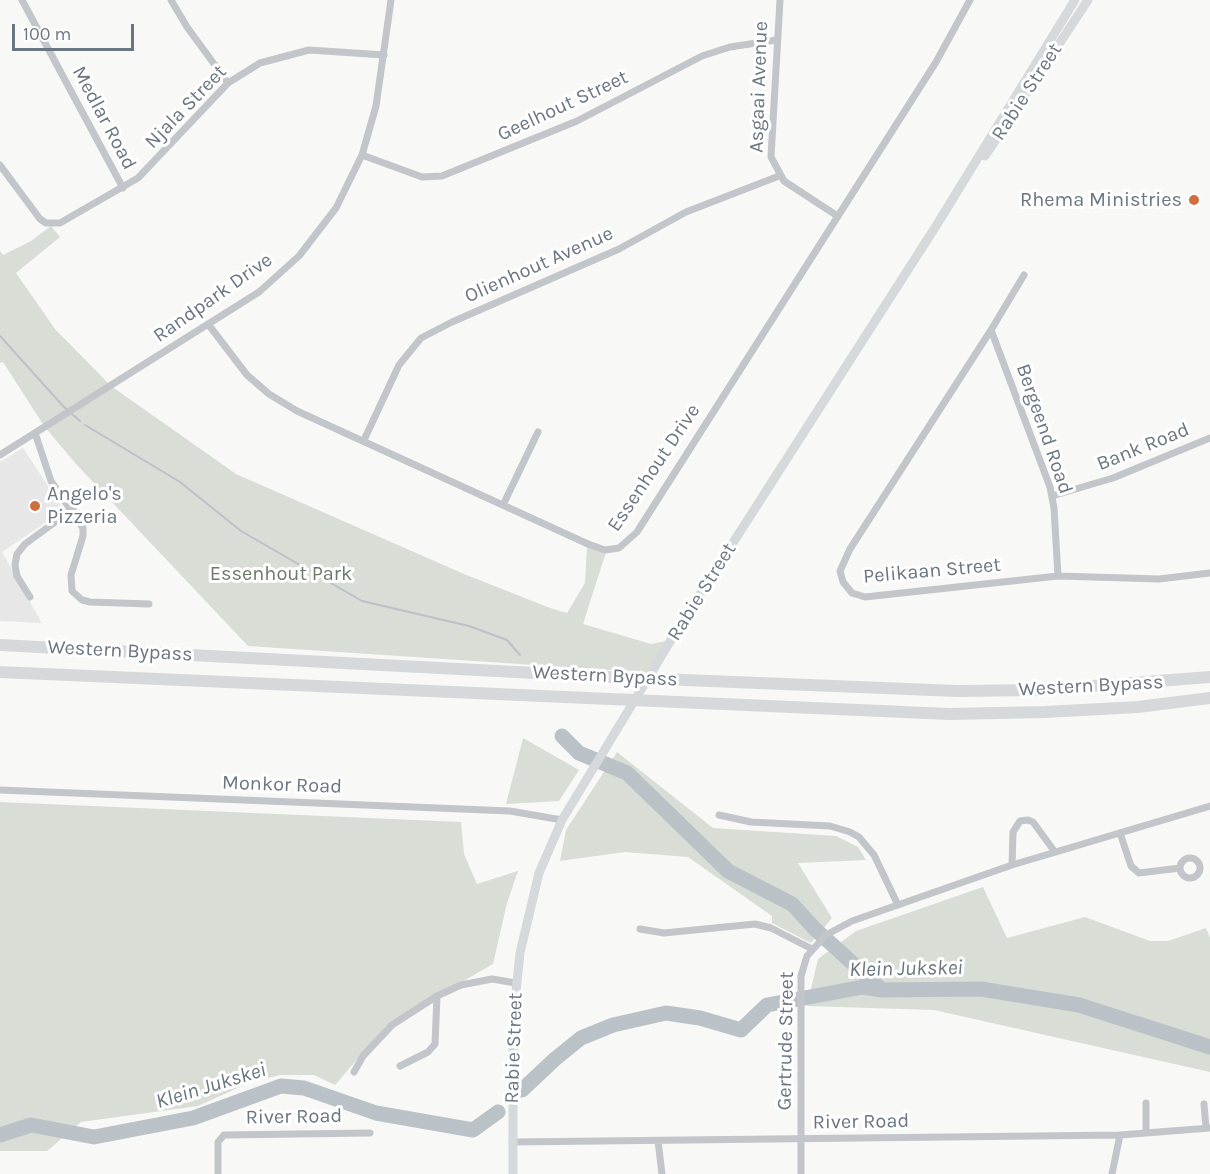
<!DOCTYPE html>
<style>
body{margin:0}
#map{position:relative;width:1210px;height:1174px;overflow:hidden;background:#f8f8f6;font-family:Karla,sans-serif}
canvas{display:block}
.scale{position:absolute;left:12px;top:24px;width:122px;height:27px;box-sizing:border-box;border:3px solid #6b7683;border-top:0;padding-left:8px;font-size:18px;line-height:21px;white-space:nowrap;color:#6b7683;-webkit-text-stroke:4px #fff;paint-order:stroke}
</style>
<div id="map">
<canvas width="1210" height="1174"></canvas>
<div class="scale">100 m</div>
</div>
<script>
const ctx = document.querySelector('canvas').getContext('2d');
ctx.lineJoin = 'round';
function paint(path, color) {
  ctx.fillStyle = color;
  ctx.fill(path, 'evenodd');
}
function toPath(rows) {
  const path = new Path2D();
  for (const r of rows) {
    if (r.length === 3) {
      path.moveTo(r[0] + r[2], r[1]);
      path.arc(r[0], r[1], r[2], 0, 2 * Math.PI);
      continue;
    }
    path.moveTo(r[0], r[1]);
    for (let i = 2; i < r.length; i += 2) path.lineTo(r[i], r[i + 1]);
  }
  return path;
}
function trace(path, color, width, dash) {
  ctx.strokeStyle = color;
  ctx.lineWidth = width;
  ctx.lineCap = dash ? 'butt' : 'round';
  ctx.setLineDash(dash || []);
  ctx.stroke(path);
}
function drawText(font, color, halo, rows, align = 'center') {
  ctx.font = font + ' Karla,sans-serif';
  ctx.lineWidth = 6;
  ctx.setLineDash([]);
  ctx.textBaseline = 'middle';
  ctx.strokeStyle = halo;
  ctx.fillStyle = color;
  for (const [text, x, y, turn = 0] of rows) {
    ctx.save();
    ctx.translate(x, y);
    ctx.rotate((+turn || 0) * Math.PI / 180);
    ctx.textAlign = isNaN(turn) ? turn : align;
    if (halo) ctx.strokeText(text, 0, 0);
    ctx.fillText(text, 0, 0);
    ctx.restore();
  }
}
paint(toPath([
 [23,448,64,510,2,552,42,623,0,621,0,462]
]), '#e6e7e6');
paint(toPath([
 [51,226,60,237,16,273,55,329,111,386,236,474,464,574,550,608,567,613,585,583,587,547,606,552,583,624,651,644,671,640,655,673,248,646,76,464,44,426,3,362,0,363,0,251,3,255,31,241],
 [523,738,579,770,559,801,506,804],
 [617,752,713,828,836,836,858,847,866,860,798,863,832,918,811,943,772,923,772,916,688,857,625,852,560,861,566,830],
 [0,802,461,822,464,854,477,884,518,871,507,903,493,964,386,1026,335,1085,314,1075,280,1075,251,1082,198,1106,81,1122,47,1151,0,1151],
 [983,887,1007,938,1085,917,1150,941,1168,941,1206,928,1210,938,1210,1072,934,1010,807,1006,818,959,856,931]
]), '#d8ddd6');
trace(toPath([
 [0,336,63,406,80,421],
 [85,425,180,482,241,531,362,601,469,626,507,640,520,655]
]), '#bac2c7', 2);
trace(toPath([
 [562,736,579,753,627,773,728,871,792,904,815,929,882,990],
 [522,1090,555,1059,581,1038,613,1025,666,1013,700,1018,741,1030,767,1005,863,987,882,990,981,989,1079,1005,1210,1047],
 [0,1135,31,1125,94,1137,193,1118,281,1086,304,1088,376,1113,473,1130,498,1112]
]), '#bac2c7', 15);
trace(toPath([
 [22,0,123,188],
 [171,0,187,27,228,83],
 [780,0,771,157,784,181,836,215],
 [362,155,422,177,442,176,577,121,702,56,730,47,776,40],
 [0,165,40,219,46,223,60,223,138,178,228,83,260,63,309,50,384,55],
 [1024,275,991,330,850,549,840,571,843,582,852,593,865,597,1058,576,1159,579,1210,573],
 [208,324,247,375,269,394,297,411,588,544,605,550,619,548,637,532,936,62,970,0],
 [991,330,1050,487,1054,508,1058,576],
 [35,433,51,481,83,528,83,536,71,575,72,591,82,600,90,602,149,604],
 [364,440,399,365,421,338,452,322,619,249,686,212,779,176],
 [0,455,259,292,299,256,336,208,362,155,376,106,391,0],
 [1052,496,1113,478,1210,438],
 [503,505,538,432],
 [30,597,17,576,15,565,17,554,25,544,73,509],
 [0,790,510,811,562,820],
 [719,815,751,822,830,826,850,832,859,837,874,855,898,905],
 [1120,833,1131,866,1139,873,1180,868],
 [1190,868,10],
 [1012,865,1013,832,1020,821,1028,820,1033,822,1055,852],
 [640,929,664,933,755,924,771,928,812,949],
 [400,1066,428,1052,435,1044,437,996],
 [354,1072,363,1056,392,1025,437,996,461,985,492,979,516,983],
 [1146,1103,1146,1132],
 [1204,1104,1206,1128],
 [658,1141,662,1174],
 [512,1142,1120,1135,1210,1128],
 [218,1174,218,1142,224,1135,370,1133],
 [801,1174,801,976,807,956,826,935,852,921,1012,865,1210,806],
 [1112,1174,1120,1135]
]), '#c2c5c9', 7);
trace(toPath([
 [985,156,1088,0],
 [513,1174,513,1021,520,953,539,873,562,820,679,627,936,226,1075,0]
]), '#d5d9dc', 9);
trace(toPath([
 [0,645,611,677,957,691,1040,690,1210,677],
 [0,672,949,714,1045,712,1138,707,1210,698]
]), '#d5d9dc', 12);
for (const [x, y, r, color] of [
 [1194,200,6,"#cf6e3f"],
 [35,506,6,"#cf6e3f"]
]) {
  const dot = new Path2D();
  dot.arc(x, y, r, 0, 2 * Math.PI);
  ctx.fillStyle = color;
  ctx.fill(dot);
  trace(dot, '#fff', 2);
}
drawText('20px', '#6b7683', '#fff', [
 ["Asgaai Avenue",759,87,-88],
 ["Rabie Street",1027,92,-57],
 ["Geelhout Street",563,106,-25],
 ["Njala Street",186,107,-46],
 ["Medlar Road",104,118,62],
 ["Olienhout Avenue",539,265,-24],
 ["Randpark Drive",213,298,-35],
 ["Bergeend Road",1044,429,71],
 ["Bank Road",1143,447,-22],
 ["Essenhout Drive",654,468,-56],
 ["Pelikaan Street",932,571,-5],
 ["Rabie Street",702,592,-58],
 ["Western Bypass",120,651,3],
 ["Western Bypass",605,676,3],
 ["Western Bypass",1091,686,-3],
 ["Monkor Road",282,785,2],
 ["Gertrude Street",786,1041,-89],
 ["Rabie Street",514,1048,-88],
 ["River Road",294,1117,-1],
 ["River Road",861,1122,-1]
]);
drawText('20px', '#6b7683', '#fff', [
 ["Rhema Ministries",1182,200],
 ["Angelo's",47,494,"left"],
 ["Pizzeria",47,517,"left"]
], 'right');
drawText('20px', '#6b7b69', '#fff', [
 ["Essenhout Park",281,574]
]);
drawText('italic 21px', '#67767f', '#fff', [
 ["Klein Jukskei",906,969,-1],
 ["Klein Jukskei",211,1086,-17]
]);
</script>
